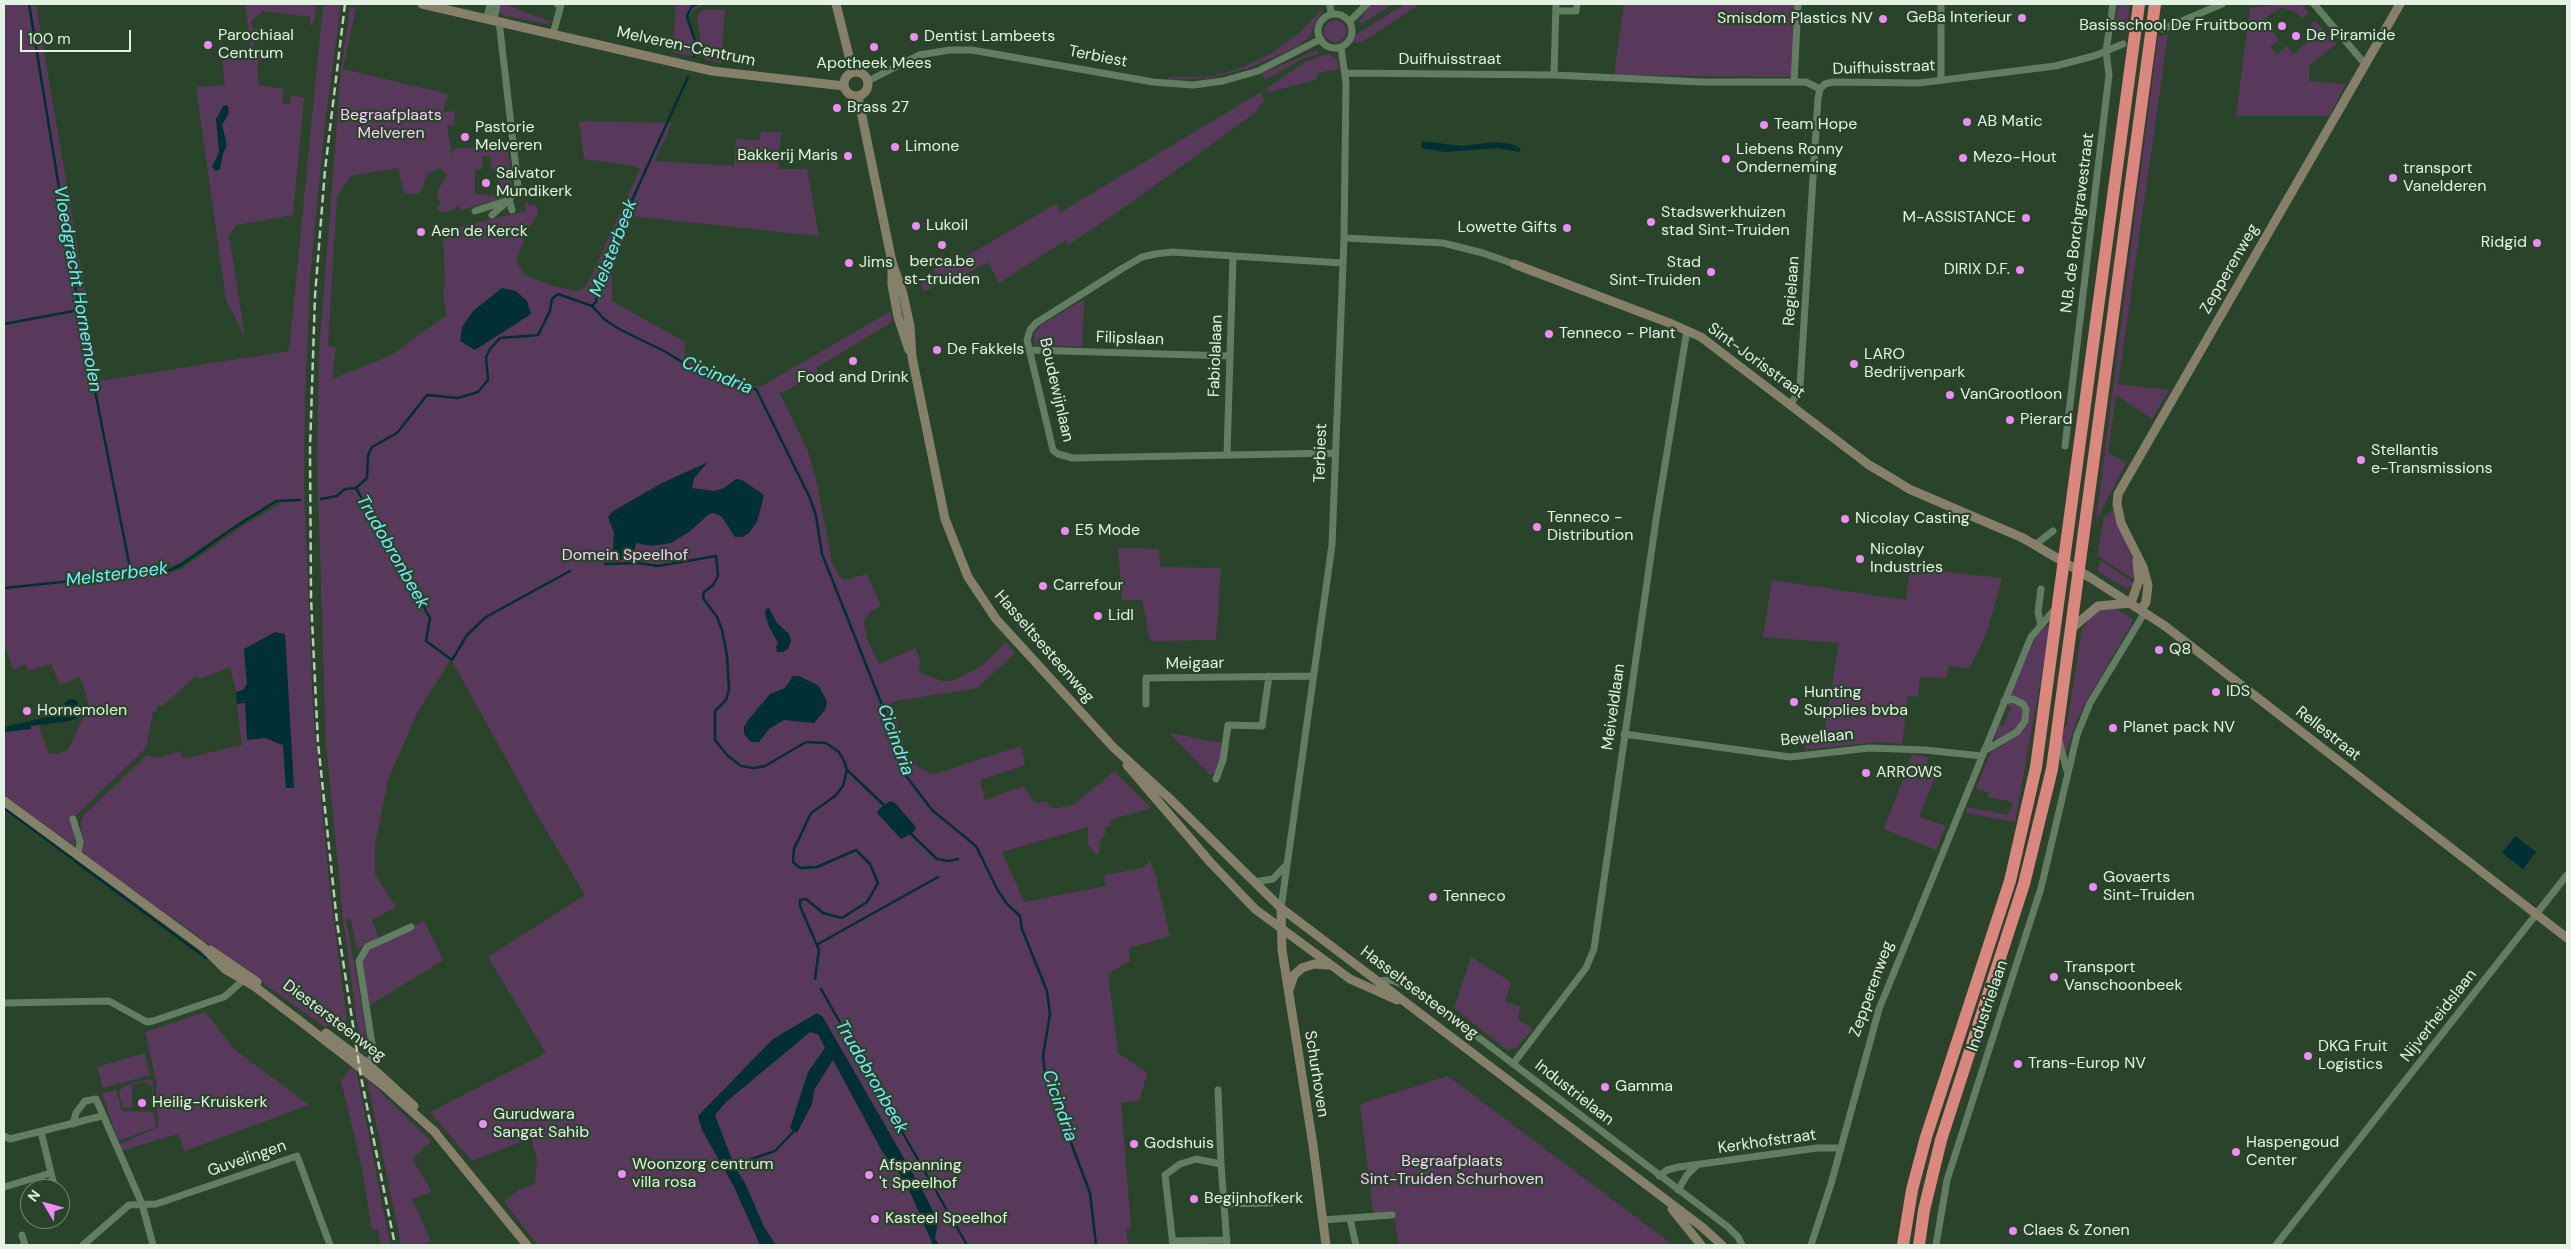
<!DOCTYPE html>
<style>
body{margin:0}
#map{position:relative;width:2571px;height:1249px;overflow:hidden;background:#2a432b;font-family:"DM Sans",sans-serif}
canvas{display:block}
.frame{position:absolute;inset:0;border:5px solid #e3f2e3;pointer-events:none}
.north{position:absolute;left:20px;top:1179px;width:50px;height:50px;box-sizing:border-box;background:#2a432b;border:1px solid #748975;border-radius:50%;rotate:307deg;font-size:14px;font-weight:700;line-height:20px;text-align:center;color:#e3f2e3}
.north::after{content:'';display:block;margin:auto;width:18px;height:22px;background:#f08bf6;clip-path:polygon(50% 0,100% 100%,50% 72%,0 100%)}
.scale{position:absolute;left:20px;top:30px;width:111px;height:22px;box-sizing:border-box;border:2px solid #e3f2e3;border-top:0;padding-left:6px;font-size:15px;line-height:18px;white-space:nowrap;color:#e3f2e3;-webkit-text-stroke:4px #2a432b;paint-order:stroke}
</style>
<div id="map">
<canvas width="2571" height="1249"></canvas>
<div class="frame"></div>
<div class="north">N</div>
<div class="scale">100 m</div>
</div>
<script>
const ctx = document.querySelector('canvas').getContext('2d');
ctx.lineJoin = 'round';
function paint(path, color) {
  ctx.fillStyle = color;
  ctx.fill(path, 'evenodd');
}
function toPath(rows) {
  const path = new Path2D();
  for (const r of rows) {
    if (r.length === 3) {
      path.moveTo(r[0] + r[2], r[1]);
      path.arc(r[0], r[1], r[2], 0, 2 * Math.PI);
      continue;
    }
    path.moveTo(r[0], r[1]);
    for (let i = 2; i < r.length; i += 2) path.lineTo(r[i], r[i + 1]);
  }
  return path;
}
function trace(path, color, width, dash) {
  ctx.strokeStyle = color;
  ctx.lineWidth = width;
  ctx.lineCap = dash ? 'butt' : 'round';
  ctx.setLineDash(dash || []);
  ctx.stroke(path);
}
function drawText(font, color, halo, rows, align = 'center') {
  ctx.font = font + ' "DM Sans",sans-serif';
  ctx.lineWidth = 4.5;
  ctx.setLineDash([]);
  ctx.textBaseline = 'middle';
  ctx.strokeStyle = halo;
  ctx.fillStyle = color;
  for (const [text, x, y, turn = 0] of rows) {
    ctx.save();
    ctx.translate(x, y);
    ctx.rotate((+turn || 0) * Math.PI / 180);
    ctx.textAlign = isNaN(turn) ? turn : align;
    if (halo) ctx.strokeText(text, 0, 0);
    ctx.fillText(text, 0, 0);
    ctx.restore();
  }
}
paint(toPath([
 [4,4,36,4,86,298,92,382,289,351,323,7,325,4,341,4,325,123,310,278,305,401,304,487,313,711,330,892,347,1021,327,1025,326,1028,87,857,81,848,81,821,84,815,147,755,159,758,181,751,182,759,242,745,237,704,245,702,247,739,265,738,283,745,286,788,284,634,244,649,247,684,243,690,236,692,230,667,199,679,195,676,163,706,158,705,156,711,153,712,146,748,74,817,75,847,4,795,4,732,21,730,38,722,48,753,57,754,68,750,89,705,80,677,60,685,51,664,28,671,26,664,13,670,4,641],
 [279,501,279,505,244,525,181,569,168,573,151,574,150,569,167,568,179,563,247,517],
 [245,4,316,4,315,18,310,28,311,17,263,11,251,21,252,28,257,29,254,46,255,53,260,54,257,71,259,85,284,89,282,103,290,104,291,95,304,98,293,215,236,225,229,236,245,337,226,300,196,87,225,85,222,59,252,55],
 [500,4,505,4,551,22,547,24,503,15,499,12],
 [676,4,706,4,693,10,686,22,697,44,697,57,672,52],
 [1371,4,1393,4,1361,24,1359,21],
 [1405,4,1416,4,1417,6,1372,36,1361,42,1353,43,1355,35],
 [1624,4,1795,4,1792,72,1790,77,1614,75],
 [2118,4,2130,4,2126,32,2121,32,2115,27],
 [2282,4,2302,5,2309,13,2303,18,2297,13,2281,7,2264,19,2279,40,2270,47,2277,55,2286,46,2294,54,2318,33,2310,25,2315,21,2336,44,2309,66,2309,81,2346,84,2329,116,2236,116,2250,8],
 [1322,6,1321,14,1315,22,1310,36,1300,45,1270,59,1246,69,1211,78,1169,80,1168,77,1209,77,1238,69,1272,53,1298,34,1320,11],
 [350,7,356,8,343,69,448,94,443,112,454,111,455,125,447,126,452,155,454,149,499,144,500,149,508,151,512,185,509,192,500,199,461,210,459,204,454,209,443,213,437,209,441,202,437,198,438,190,447,175,440,168,427,174,421,192,416,194,404,193,398,168,351,176,337,196,328,346,336,348,332,379,390,356,447,315,443,295,445,281,443,231,526,211,525,201,530,205,535,205,538,209,537,216,527,231,516,261,525,275,549,285,577,291,586,287,640,169,630,165,584,159,579,121,672,123,655,161,734,166,736,139,759,140,761,132,781,132,778,169,807,169,819,236,631,216,612,273,612,301,685,342,684,359,721,378,760,387,891,311,892,322,816,368,819,372,783,393,779,392,808,451,817,484,832,563,839,576,844,580,867,574,881,606,869,613,864,622,867,639,879,664,915,648,920,660,919,672,942,681,953,681,983,665,1006,642,1015,653,977,688,891,702,905,751,912,762,932,775,1021,746,1025,765,980,780,985,800,1024,786,1033,801,1038,803,1046,801,1054,809,1075,804,1114,771,1151,808,1110,820,1111,825,1105,827,1105,835,1100,840,1101,849,1097,855,1088,845,1088,827,1002,852,1024,902,1106,886,1104,875,1143,868,1150,860,1156,877,1170,936,1129,948,1130,961,1108,974,1118,1053,1147,1073,1140,1100,1121,1103,1131,1228,1126,1229,1128,1245,538,1245,504,1202,519,1189,535,1184,537,1159,531,1138,472,1161,430,1112,546,1053,488,957,585,895,540,820,451,659,417,713,388,780,375,844,375,875,396,907,372,920,379,939,357,949,351,919,346,919,370,1051,367,1054,361,1051,343,919,326,744,317,455,319,352,341,71],
 [482,156,491,156,491,169,498,170,498,194,493,194,492,196,475,194,475,170,482,169],
 [707,9,725,10,721,64,704,59,697,17,701,11],
 [1335,31,11],
 [2168,34,2118,384,2169,390,2152,419,2116,395,2108,452,2126,463,2096,521,2158,36],
 [1318,50,1319,53,1315,55,1304,58,1265,80,1262,73],
 [1328,54,1337,59,1339,69,1317,73,1316,80,1269,92,1267,88,1305,62],
 [1261,92,1264,100,1255,113,1129,204,1068,245,1066,240,999,283,988,262,949,283,946,279,928,290,922,290,921,279,935,276,934,268,960,260,1056,204,1061,212],
 [1084,299,1082,347,1035,345,1034,334,1040,326],
 [2113,509,2133,561,2136,581,2097,555,2104,517],
 [1118,548,1159,549,1160,567,1221,568,1216,640,1150,641,1142,600,1122,600],
 [2100,560,2134,583,2133,586,2125,588,2098,571],
 [1910,568,2002,578,1986,635,1969,669,1949,666,1946,678,1920,677,1918,697,1908,696,1902,744,1876,742,1804,750,1809,731,1824,733,1839,643,1763,637,1772,580,1906,600],
 [2113,607,2134,620,2087,700,2075,725,2066,753,2062,742,2063,730,2067,724,2082,629,2095,611],
 [2046,625,2049,627,2049,633,2015,822,1965,813,1968,807,2008,815,2013,802,1987,797,1988,792,1976,789,1991,752,2015,737,2027,723,2025,701,2010,695,2036,636],
 [2011,701,2022,707,2023,719,2015,731,1995,743,1998,724,2003,726,2011,708,2007,704],
 [1169,733,1223,743,1221,759,1215,772,1210,775],
 [1912,755,1929,757,1924,773,1935,777,1919,817,1946,826,1936,850,1884,829],
 [424,921,439,951,442,961,370,1005,359,954],
 [1471,957,1511,982,1505,1002,1520,1006,1518,1019,1533,1029,1517,1047,1507,1050,1454,1008],
 [205,1012,235,1050,309,1105,185,1151,178,1134,121,1151,118,1145,158,1127,156,1080,145,1032],
 [145,1053,150,1075,103,1088,97,1067],
 [351,1068,356,1069,390,1245,381,1245,378,1229,372,1230,361,1163,341,1081],
 [1448,1076,1673,1245,1389,1245,1399,1244,1394,1217,1374,1219,1360,1104],
 [150,1079,153,1082,153,1104,151,1084,142,1082,132,1085,132,1108,123,1108,119,1092,123,1086],
 [367,1079,431,1141,412,1159,432,1192,412,1199,431,1241,420,1245,401,1245],
 [116,1090,122,1111,153,1112,156,1124,154,1128,118,1141,102,1093]
]), '#59395b');
paint(toPath([
 [224,105,228,106,229,113,222,125,227,145,223,154,220,169,216,171,212,167,219,152,216,119],
 [1422,141,1462,146,1494,142,1512,144,1521,149,1519,152,1498,148,1445,152,1421,148],
 [502,288,516,291,527,301,531,314,475,350,460,341,462,327,473,311],
 [708,462,694,478,692,488,714,491,724,488,736,479,742,480,764,495,757,522,749,533,743,537,735,537,722,517,714,513,709,514,689,532,671,543,651,546,636,543,634,553,628,559,605,562,613,548,614,533,608,517,613,511,662,483],
 [769,608,777,623,789,634,791,640,788,649,783,652,777,652,776,647,778,643,769,627,765,614,766,609],
 [275,632,285,634,294,788,286,788,283,745,265,738,247,740,245,703,237,704,236,692,243,690,247,684,244,649],
 [793,676,799,676,819,686,827,702,825,710,814,723,784,720,769,729,759,742,751,742,744,734,744,727,748,720,770,694,785,688],
 [71,699,77,701,80,709,77,718,70,721,31,726,31,729,4,732,4,727,60,714,65,702],
 [890,801,895,803,915,826,916,829,911,834,901,839,877,813,879,809],
 [2515,836,2536,852,2523,869,2502,853],
 [817,1013,823,1017,924,1193,938,1221,935,1239,939,1245,933,1245,907,1185,896,1168,883,1153,833,1060,814,1090,812,1104,797,1133,790,1128,808,1072,825,1048,818,1034,810,1032,726,1102,715,1115,734,1165,746,1185,764,1227,776,1245,760,1245,733,1185,702,1130,698,1116,773,1039]
]), '#002f34');
trace(toPath([
 [29,4,79,310,131,573],
 [694,57,696,44,687,16,692,6,698,4],
 [592,306,604,319,619,329,666,352,693,369,722,382,756,389,810,498,816,516,822,554,890,725,903,772,932,810,976,846,997,889,1007,904,1020,916,1022,929,1047,991,1050,1014,1043,1056,1045,1074,1090,1193,1096,1245],
 [4,324,79,310],
 [356,488,430,618,426,641,452,660,467,635,486,617,570,571],
 [321,499,337,496,345,489,356,488,367,478,368,455,372,447,397,433,427,395,458,398,478,392,488,380,486,357,490,349,500,338,538,335,550,311,552,299,558,294,592,306,596,302,599,284,633,198,688,77],
 [605,564,638,563,658,566,716,556,718,576,713,585,704,592,703,598,717,617,722,630,727,655,729,690,726,700,715,711,715,740,727,755,741,766,754,768,765,766,806,742,826,743,839,752,844,761,847,770,843,786,835,796,811,813,794,849,793,862,800,868,817,867,856,850,870,864,878,883,867,902,842,918,823,913,806,899,800,900,800,906,819,950,815,979],
 [4,588,168,571,181,565,232,529,276,501,300,500],
 [847,770,886,807],
 [4,808,73,859],
 [910,833,937,859,949,861,958,859],
 [75,861,206,958],
 [818,944,938,877],
 [821,989,921,1165],
 [734,1165,775,1151,794,1131],
 [925,1172,967,1245]
]), '#002f34', 2.5);
trace(toPath([
 [1330,4,1331,14],
 [1941,4,1941,80],
 [2314,4,2365,64],
 [1556,11,1576,11,1577,4],
 [1335,31,17],
 [487,18,490,4],
 [494,20,497,4],
 [1350,21,1367,4],
 [2163,29,2222,4],
 [553,34,561,5,557,4],
 [1345,73,1554,75,1702,82,1806,82,1820,89],
 [1554,75,1556,4],
 [868,81,919,55,950,50,972,50,1153,82,1193,85,1223,81,1258,71,1321,39],
 [1794,82,1798,4],
 [1820,89,1825,84,1833,82,1919,83,2055,66,2094,56,2123,44],
 [475,211,509,200,512,210],
 [492,215,509,200,518,186,499,21],
 [1344,238,1443,243,1483,253,1514,264],
 [1029,350,1230,356],
 [1791,405,1800,386,1818,98,1820,89],
 [2065,446,2109,75,2106,51,2113,4],
 [1335,453,1073,458,1058,454,1053,450,1027,340,1030,330,1036,323,1123,268,1142,257,1155,254,1172,252,1342,263],
 [1227,455,1233,257],
 [2036,544,2053,531],
 [2041,625,2038,612,2041,589],
 [1146,704,1146,678,1314,676],
 [1624,734,1790,757,1869,748,1925,750,1982,756],
 [2059,741,2067,771],
 [1984,751,2017,732,2025,721,2026,709,2023,704,2013,699,2004,701],
 [1216,779,1223,760,1228,725,1262,726,1269,676],
 [73,819,80,842,78,855],
 [1254,882,1273,879,1284,867],
 [1281,908,1332,545,1344,238,1346,83,1341,47],
 [1378,981,1391,980,1404,985,1441,1009,1728,1227,1738,1237,1742,1245],
 [4,1003,109,1001,147,1022,153,1021,224,997,246,978],
 [1513,1064,1586,968,1594,949,1656,520,1687,330],
 [369,1065,373,1050,359,961,367,947,411,927],
 [1218,1090,1221,1164],
 [73,1124,76,1113,85,1101,96,1099,142,1204,153,1245],
 [41,1132,55,1189],
 [4,1136,10,1139,102,1116],
 [1659,1176,1667,1170,1679,1167,1817,1148,1841,1148],
 [4,1187,51,1173],
 [1678,1190,1687,1175,1696,1166],
 [1226,1204,1271,1203],
 [1350,1219,1356,1245],
 [1322,1220,1392,1215],
 [22,1235,25,1245],
 [1172,1241,1227,1240],
 [83,1245,129,1205,156,1204,297,1156,330,1245],
 [1173,1245,1165,1175,1180,1164,1196,1159,1221,1164,1227,1245],
 [1811,1245,1831,1184,1879,1009,2031,637,2055,609],
 [1936,1245,1947,1180,2041,888,2077,735,2090,703,2145,612],
 [2276,1245,2567,875]
]), '#627d62', 7);
trace(toPath([
 [422,4,712,71,844,86],
 [836,4,853,72],
 [856,84,12],
 [858,97,892,262,903,294,910,326,912,357,945,519,968,577,996,619,1113,747,1169,798,1281,908,1702,1227,1722,1245],
 [1514,264,1672,324,1701,337,1869,465,1893,479,1909,489,2023,538,2091,578,2165,626,2567,938],
 [892,267,892,285,898,317,909,350],
 [2131,603,2139,580,2137,560],
 [2141,610,2146,602,2148,585,2143,567,2121,523,2117,504,2118,494,2400,4],
 [2072,628,2098,606,2131,603],
 [1127,765,1211,863,1255,909,1350,979,1397,1000],
 [4,801,203,947,225,969,254,986,304,1024,385,1087,436,1133],
 [1281,908,1282,950,1313,1145,1326,1245],
 [210,950,257,982],
 [1289,990,1294,975,1302,968,1314,964,1329,965],
 [326,1033,369,1065,414,1106],
 [433,1130,527,1245],
 [1672,1209,1701,1245]
]), '#86806b', 9);
trace(toPath([
 [1903,1245,1912,1190,1926,1137,2010,881,2036,767,2139,4],
 [1919,1245,1924,1210,1941,1140,2024,884,2052,769,2155,4]
]), '#db867f', 12);
trace(toPath([
 [345,4,325,170,315,296,310,448,311,598,318,743,337,922,361,1077,395,1245]
]), '#b9cab9', 2.5, [8, 4]);
for (const [x, y, r, color] of [
 [2022,18,5,"#f08bf6"],
 [1883,19,5,"#f08bf6"],
 [2282,26,5,"#f08bf6"],
 [2296,36,5,"#f08bf6"],
 [914,37,5,"#f08bf6"],
 [208,45,5,"#f08bf6"],
 [874,47,5,"#f08bf6"],
 [837,108,5,"#f08bf6"],
 [1967,122,5,"#f08bf6"],
 [1764,125,5,"#f08bf6"],
 [465,137,5,"#f08bf6"],
 [895,147,5,"#f08bf6"],
 [848,156,5,"#f08bf6"],
 [1963,158,5,"#f08bf6"],
 [1726,159,5,"#f08bf6"],
 [2393,178,5,"#f08bf6"],
 [486,183,5,"#f08bf6"],
 [2026,218,5,"#f08bf6"],
 [1651,222,5,"#f08bf6"],
 [916,226,5,"#f08bf6"],
 [1567,228,5,"#f08bf6"],
 [421,232,5,"#f08bf6"],
 [2537,243,5,"#f08bf6"],
 [942,245,5,"#f08bf6"],
 [849,263,5,"#f08bf6"],
 [2020,270,5,"#f08bf6"],
 [1711,272,5,"#f08bf6"],
 [1549,334,5,"#f08bf6"],
 [937,350,5,"#f08bf6"],
 [853,361,5,"#f08bf6"],
 [1854,364,5,"#f08bf6"],
 [1950,395,5,"#f08bf6"],
 [2010,420,5,"#f08bf6"],
 [2361,460,5,"#f08bf6"],
 [1845,519,5,"#f08bf6"],
 [1537,527,5,"#f08bf6"],
 [1065,531,5,"#f08bf6"],
 [1860,559,5,"#f08bf6"],
 [1043,586,5,"#f08bf6"],
 [1098,616,5,"#f08bf6"],
 [2159,650,5,"#f08bf6"],
 [2216,692,5,"#f08bf6"],
 [1794,702,5,"#f08bf6"],
 [27,711,5,"#f08bf6"],
 [2113,728,5,"#f08bf6"],
 [1866,773,5,"#f08bf6"],
 [2093,887,5,"#f08bf6"],
 [1433,897,5,"#f08bf6"],
 [2054,977,5,"#f08bf6"],
 [2308,1056,5,"#f08bf6"],
 [2018,1064,5,"#f08bf6"],
 [1605,1087,5,"#f08bf6"],
 [142,1103,5,"#f08bf6"],
 [483,1124,5,"#f08bf6"],
 [1134,1144,5,"#f08bf6"],
 [2236,1152,5,"#f08bf6"],
 [622,1174,5,"#f08bf6"],
 [869,1175,5,"#f08bf6"],
 [1194,1199,5,"#f08bf6"],
 [875,1219,5,"#f08bf6"],
 [2013,1231,5,"#f08bf6"]
]) {
  const dot = new Path2D();
  dot.arc(x, y, r, 0, 2 * Math.PI);
  ctx.fillStyle = color;
  ctx.fill(dot);
  trace(dot, '#2a432b', 2);
}
drawText('16px', '#e3f2e3', '#2a432b', [
 ["GeBa Interieur",2012,18,"right"],
 ["Smisdom Plastics NV",1873,19,"right"],
 ["Basisschool De Fruitboom",2272,26,"right"],
 ["Parochiaal",218,36],
 ["Centrum",218,54],
 ["De Piramide",2306,36],
 ["Dentist Lambeets",924,37],
 ["Apotheek Mees",874,64,"center"],
 ["Brass 27",847,108],
 ["AB Matic",1977,122],
 ["Team Hope",1774,125],
 ["Pastorie",475,128],
 ["Melveren",475,146],
 ["Limone",905,147],
 ["Liebens Ronny",1736,150],
 ["Onderneming",1736,168],
 ["Bakkerij Maris",838,156,"right"],
 ["Mezo-Hout",1973,158],
 ["transport",2403,169],
 ["Vanelderen",2403,187],
 ["Salvator",496,174],
 ["Mundikerk",496,192],
 ["Stadswerkhuizen",1661,213],
 ["stad Sint-Truiden",1661,231],
 ["M-ASSISTANCE",2016,218,"right"],
 ["Lukoil",926,226],
 ["Lowette Gifts",1557,228,"right"],
 ["Aen de Kerck",431,232],
 ["Ridgid",2527,243,"right"],
 ["berca.be",942,262,"center"],
 ["st-truiden",942,280,"center"],
 ["Jims",859,263],
 ["Stad",1701,263,"right"],
 ["Sint-Truiden",1701,281,"right"],
 ["DIRIX D.F.",2010,270,"right"],
 ["Tenneco - Plant",1559,334],
 ["De Fakkels",947,350],
 ["LARO",1864,355],
 ["Bedrijvenpark",1864,373],
 ["Food and Drink",853,378,"center"],
 ["VanGrootloon",1960,395],
 ["Pierard",2020,420],
 ["Stellantis",2371,451],
 ["e-Transmissions",2371,469],
 ["Tenneco -",1547,518],
 ["Distribution",1547,536],
 ["Nicolay Casting",1855,519],
 ["E5 Mode",1075,531],
 ["Nicolay",1870,550],
 ["Industries",1870,568],
 ["Carrefour",1053,586],
 ["Lidl",1108,616],
 ["Q8",2169,650],
 ["IDS",2226,692],
 ["Hunting",1804,693],
 ["Supplies bvba",1804,711],
 ["Hornemolen",37,711],
 ["Planet pack NV",2123,728],
 ["ARROWS",1876,773],
 ["Govaerts",2103,878],
 ["Sint-Truiden",2103,896],
 ["Tenneco",1443,897],
 ["Transport",2064,968],
 ["Vanschoonbeek",2064,986],
 ["DKG Fruit",2318,1047],
 ["Logistics",2318,1065],
 ["Trans-Europ NV",2028,1064],
 ["Gamma",1615,1087],
 ["Heilig-Kruiskerk",152,1103],
 ["Gurudwara",493,1115],
 ["Sangat Sahib",493,1133],
 ["Haspengoud",2246,1143],
 ["Center",2246,1161],
 ["Godshuis",1144,1144],
 ["Woonzorg centrum",632,1165],
 ["villa rosa",632,1183],
 ["Afspanning",879,1166],
 ["'t Speelhof",879,1184],
 ["Begijnhofkerk",1204,1199],
 ["Kasteel Speelhof",885,1219],
 ["Claes & Zonen",2023,1231]
], 'left');
drawText('16px', '#e3f2e3', '#2a432b', [
 ["Melveren-Centrum",686,47,12],
 ["Terbiest",1098,57,11],
 ["Duifhuisstraat",1450,60],
 ["Duifhuisstraat",1884,68,-2],
 ["N.B. de Borchgravestraat",2078,223,-83],
 ["Zepperenweg",2230,269,-60],
 ["Regielaan",1792,291,-86],
 ["Filipslaan",1130,339,2],
 ["Fabiolalaan",1216,356,-88],
 ["Sint-Jorisstraat",1756,361,36],
 ["Boudewijnlaan",1056,390,77],
 ["Terbiest",1321,453,-88],
 ["Hasseltsesteenweg",1044,647,49],
 ["Meigaar",1195,664,-1],
 ["Meiveldlaan",1614,707,-82],
 ["Rellestraat",2328,734,38],
 ["Bewellaan",1817,738,-5],
 ["Zepperenweg",1872,989,-70],
 ["Hasseltsesteenweg",1419,993,37],
 ["Industrielaan",1988,1006,-71],
 ["Nijverheidslaan",2439,1016,-52],
 ["Diestersteenweg",334,1021,37],
 ["Schurhoven",1316,1074,81],
 ["Industrielaan",1574,1093,38],
 ["Kerkhofstraat",1767,1142,-8],
 ["Guvelingen",247,1159,-19]
]);
drawText('16px', '#fccafe', '#2a432b', [
 ["Begraafplaats",391,116],
 ["Melveren",391,134],
 ["Domein Speelhof",625,556],
 ["Begraafplaats",1452,1162],
 ["Sint-Truiden Schurhoven",1452,1180]
]);
drawText('italic 18px', '#71edfb', '#2a432b', [
 ["Melsterbeek",614,248,-69],
 ["Vloedgracht Hornemolen",77,289,80],
 ["Cicindria",717,376,22],
 ["Trudobronbeek",392,552,60],
 ["Melsterbeek",117,575,-7],
 ["Cicindria",895,740,70],
 ["Trudobronbeek",871,1077,60],
 ["Cicindria",1059,1106,71]
]);
</script>
